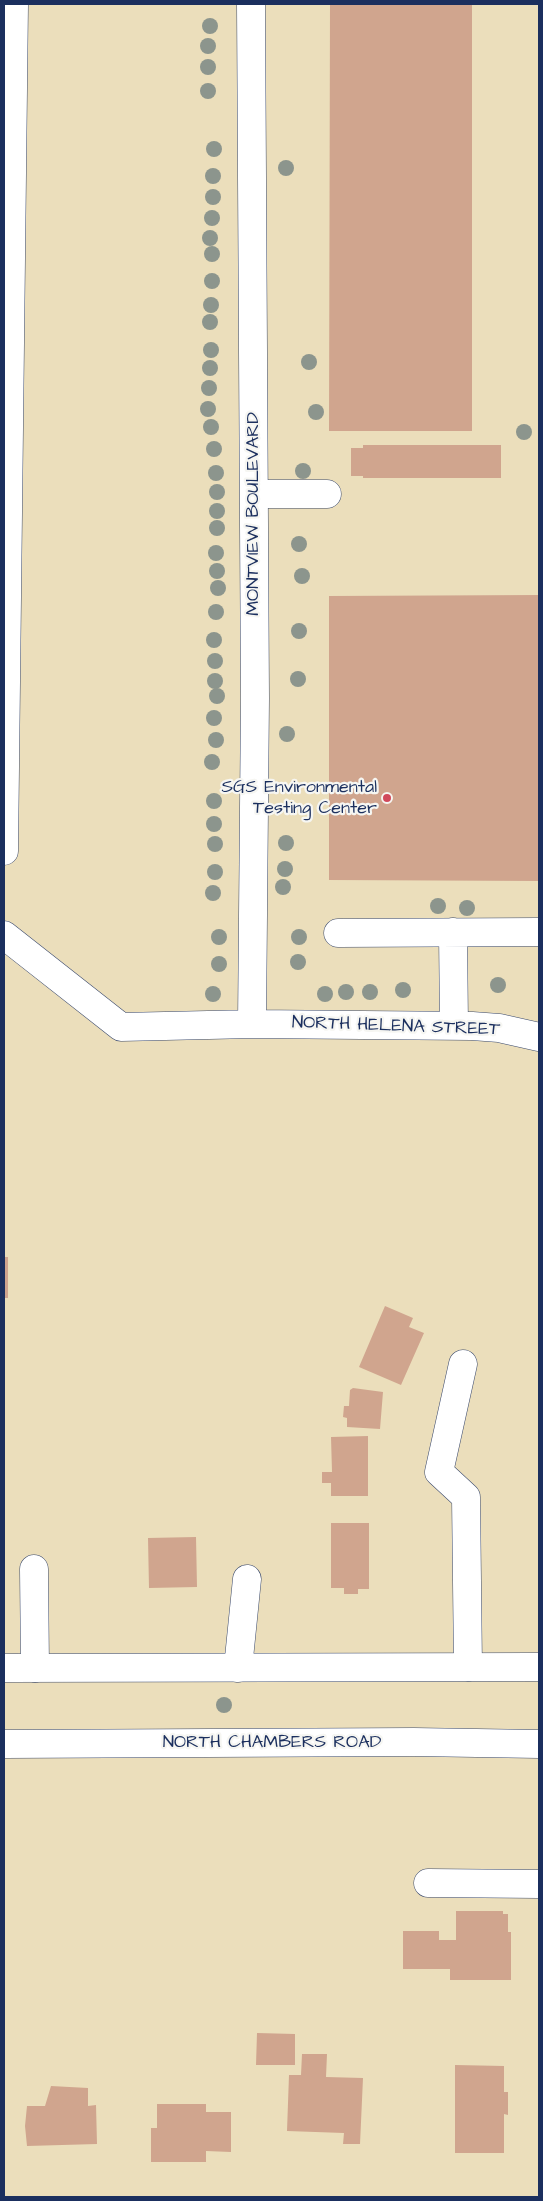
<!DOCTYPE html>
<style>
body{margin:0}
#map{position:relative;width:543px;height:2201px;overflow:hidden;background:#ebdebb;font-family:"Architects Daughter",sans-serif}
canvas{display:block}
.frame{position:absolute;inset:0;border:5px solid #1b2f5e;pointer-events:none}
</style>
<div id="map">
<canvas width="543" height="2201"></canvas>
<div class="frame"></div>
</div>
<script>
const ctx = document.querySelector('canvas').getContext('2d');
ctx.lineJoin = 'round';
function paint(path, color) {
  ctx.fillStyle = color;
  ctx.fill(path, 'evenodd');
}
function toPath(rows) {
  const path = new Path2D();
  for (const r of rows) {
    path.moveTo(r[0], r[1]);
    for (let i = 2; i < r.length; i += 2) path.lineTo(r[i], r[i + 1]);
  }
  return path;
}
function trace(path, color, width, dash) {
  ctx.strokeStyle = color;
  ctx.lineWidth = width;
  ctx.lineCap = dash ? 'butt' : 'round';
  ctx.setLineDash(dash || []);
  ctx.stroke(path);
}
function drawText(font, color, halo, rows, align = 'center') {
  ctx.font = font + ' "Architects Daughter",sans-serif';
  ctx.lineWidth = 4.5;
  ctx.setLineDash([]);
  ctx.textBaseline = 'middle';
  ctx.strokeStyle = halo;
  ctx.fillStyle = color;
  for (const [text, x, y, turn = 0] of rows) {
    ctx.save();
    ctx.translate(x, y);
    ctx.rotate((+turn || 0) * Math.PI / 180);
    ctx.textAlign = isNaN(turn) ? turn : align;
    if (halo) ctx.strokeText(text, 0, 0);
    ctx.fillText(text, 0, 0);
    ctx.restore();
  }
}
paint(toPath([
 [330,4,472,4,472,431,329,431],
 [363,445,501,445,501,478,363,478,363,476,351,476,351,448,363,448],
 [539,595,539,881,329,880,329,596],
 [4,1257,8,1257,8,1298,4,1298],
 [385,1306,413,1318,409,1327,424,1333,401,1385,359,1367],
 [353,1388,383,1392,380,1429,347,1427,347,1418,343,1417,344,1406,349,1406,350,1390],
 [368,1436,368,1496,331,1496,331,1483,322,1483,322,1472,332,1472,331,1437],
 [331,1523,369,1523,369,1589,358,1589,358,1594,344,1594,344,1588,331,1588],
 [196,1537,197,1587,149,1588,148,1538],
 [456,1911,503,1911,503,1914,508,1914,508,1932,511,1932,511,1980,450,1980,450,1969,403,1969,403,1931,439,1931,439,1940,456,1940],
 [257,2033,295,2034,295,2065,256,2065],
 [302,2054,327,2054,326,2077,363,2078,360,2144,343,2144,344,2133,287,2131,289,2075,301,2075],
 [455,2065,504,2066,504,2092,508,2092,508,2115,504,2114,504,2153,455,2153],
 [51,2086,88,2088,88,2106,96,2105,97,2144,27,2146,25,2126,27,2106,45,2106],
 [157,2104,206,2104,206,2112,231,2112,231,2152,206,2151,206,2162,151,2162,151,2128,157,2128]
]), '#d0a58e');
const minor = toPath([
 [251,4,255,698,252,1024],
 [254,494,327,494],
 [4,851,14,4],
 [453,932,454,1026],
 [338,933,539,932],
 [4,935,121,1027,252,1024,472,1026,499,1028,539,1037],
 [463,1364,439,1472,466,1497,468,1667],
 [34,1569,35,1668],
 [238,1668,247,1579],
 [428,1883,539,1884]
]);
const major = toPath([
 [4,1668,539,1667],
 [4,1744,414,1742,539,1744]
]);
trace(minor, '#3a496c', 29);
trace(major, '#3a496c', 29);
trace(minor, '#fff', 28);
trace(major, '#fff', 28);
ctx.fillStyle = '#8c958d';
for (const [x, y] of [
 [210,26],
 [208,46],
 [208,67],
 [208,91],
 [214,149],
 [286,168],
 [213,176],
 [213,197],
 [212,218],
 [210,238],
 [212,254],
 [212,281],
 [211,305],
 [210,322],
 [211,350],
 [309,362],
 [210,368],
 [209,388],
 [208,409],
 [316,412],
 [211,427],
 [524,432],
 [214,449],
 [303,471],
 [216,473],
 [217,492],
 [217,511],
 [217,528],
 [299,544],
 [216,553],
 [217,571],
 [302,576],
 [218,588],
 [216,612],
 [299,631],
 [214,640],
 [215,661],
 [298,679],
 [215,681],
 [217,696],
 [214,718],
 [287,734],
 [216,740],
 [212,762],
 [214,801],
 [214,824],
 [286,843],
 [215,844],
 [285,869],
 [215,872],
 [283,887],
 [213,893],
 [438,906],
 [467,908],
 [219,937],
 [299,937],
 [298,962],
 [219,964],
 [498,985],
 [403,990],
 [346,992],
 [370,992],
 [213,994],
 [325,994],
 [224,1705]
]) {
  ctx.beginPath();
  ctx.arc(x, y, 8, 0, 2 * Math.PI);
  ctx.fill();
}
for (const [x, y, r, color] of [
 [387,798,5,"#d1495b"]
]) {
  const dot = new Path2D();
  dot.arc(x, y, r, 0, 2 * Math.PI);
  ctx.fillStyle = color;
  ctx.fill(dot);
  trace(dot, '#f6f6f2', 2);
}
drawText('18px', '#1b2f5e', '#f6f6f2', [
 ["MONTVIEW BOULEVARD",254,514,-90],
 ["NORTH HELENA STREET",396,1027,2],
 ["NORTH CHAMBERS ROAD",272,1743]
]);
drawText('18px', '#1b2f5e', '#f6f6f2', [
 ["SGS Environmental",377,788],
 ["Testing Center",377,809]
], 'right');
</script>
